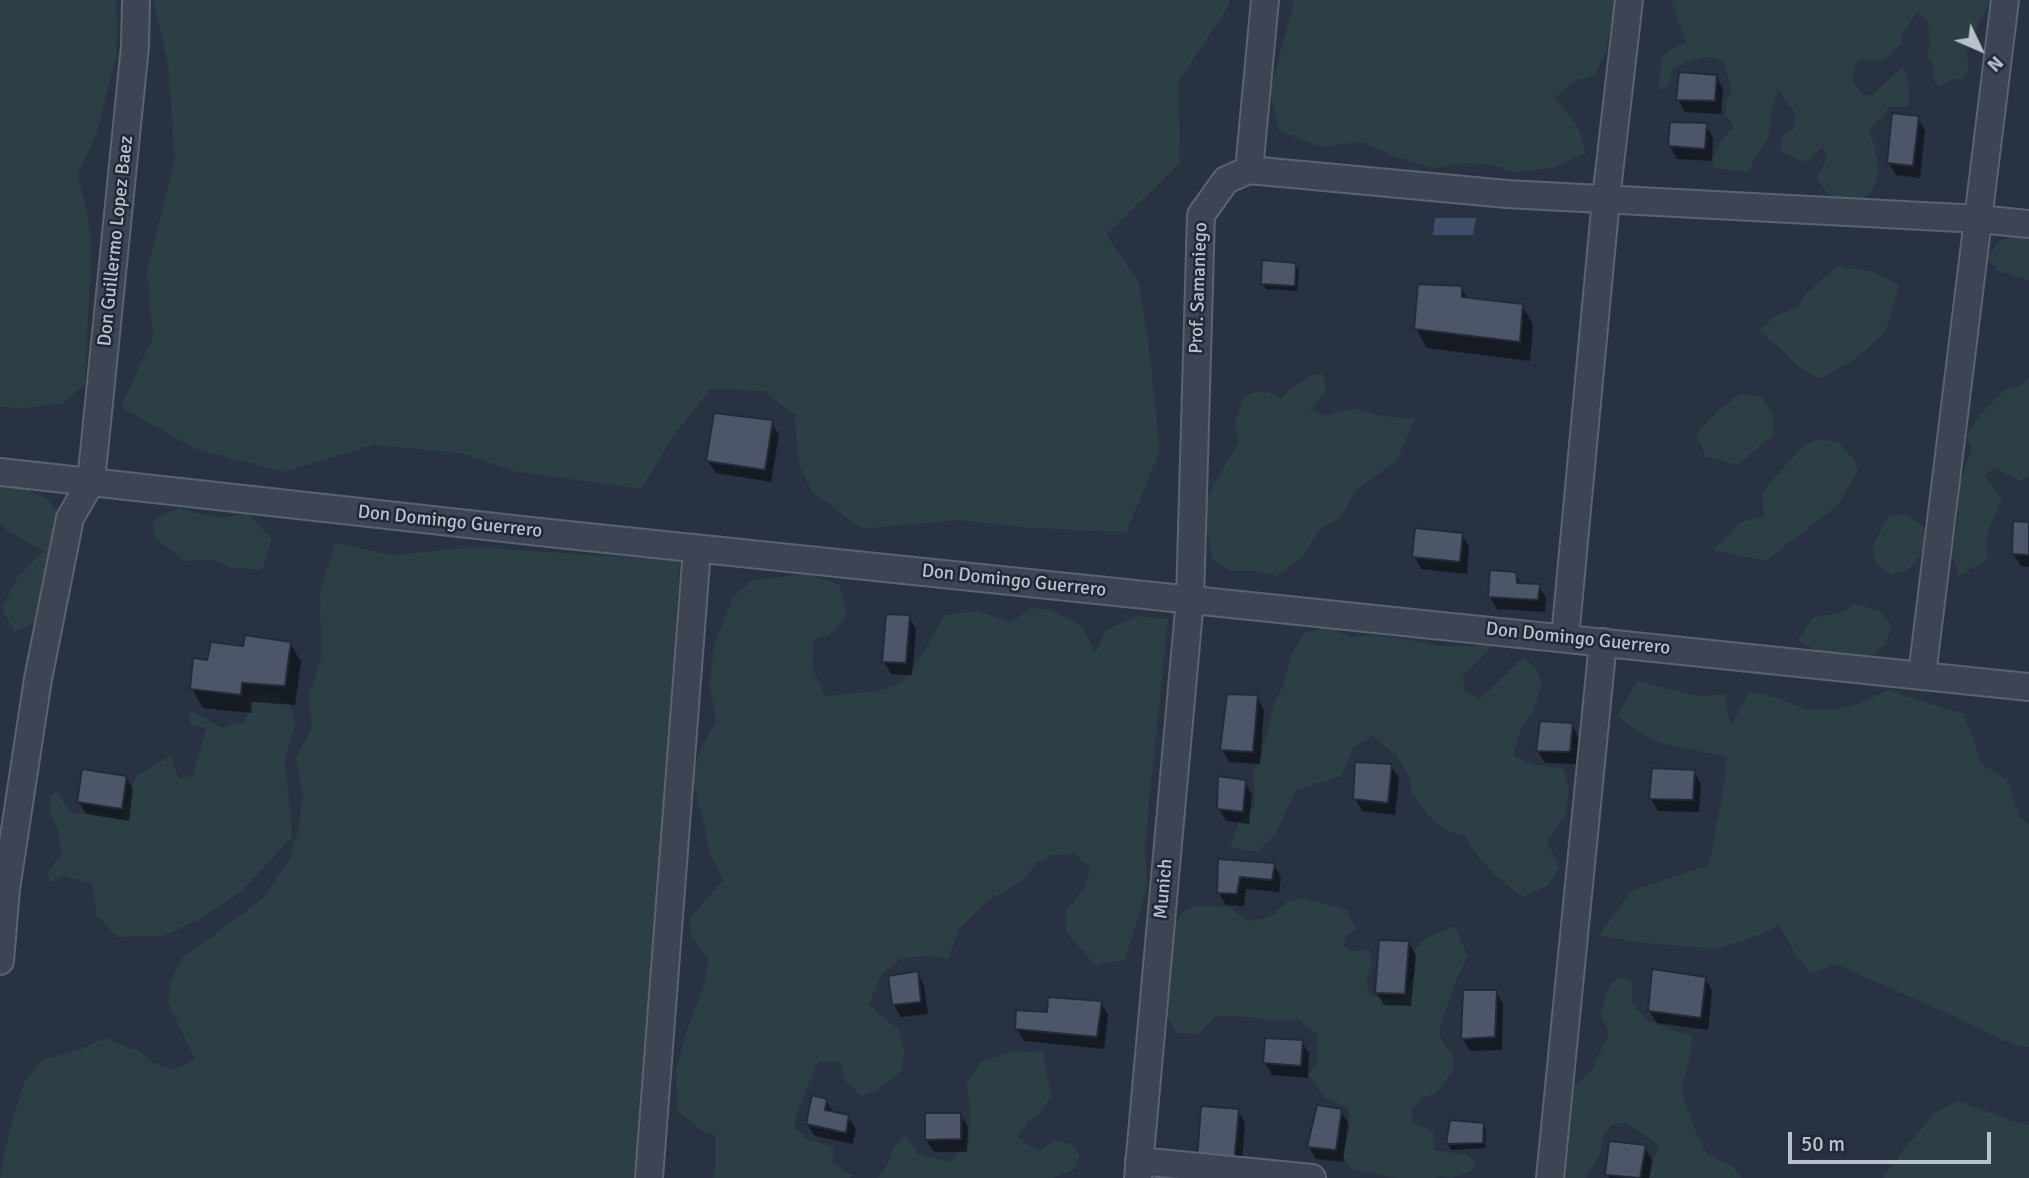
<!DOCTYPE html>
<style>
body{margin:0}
#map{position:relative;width:2029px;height:1178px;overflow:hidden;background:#293243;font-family:Signika,sans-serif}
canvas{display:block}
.north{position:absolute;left:1945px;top:14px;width:70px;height:70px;-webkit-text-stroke:5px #212938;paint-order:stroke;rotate:134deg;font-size:19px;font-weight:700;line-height:28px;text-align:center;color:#bac0cc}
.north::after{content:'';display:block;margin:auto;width:24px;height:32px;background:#bac0cc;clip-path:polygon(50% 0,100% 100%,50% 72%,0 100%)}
.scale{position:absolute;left:1788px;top:1132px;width:203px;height:32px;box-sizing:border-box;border:4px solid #bac0cc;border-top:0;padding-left:9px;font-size:21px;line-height:24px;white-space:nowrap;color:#bac0cc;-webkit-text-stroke:5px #212938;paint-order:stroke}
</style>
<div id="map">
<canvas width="2029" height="1178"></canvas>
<div class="north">N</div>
<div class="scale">50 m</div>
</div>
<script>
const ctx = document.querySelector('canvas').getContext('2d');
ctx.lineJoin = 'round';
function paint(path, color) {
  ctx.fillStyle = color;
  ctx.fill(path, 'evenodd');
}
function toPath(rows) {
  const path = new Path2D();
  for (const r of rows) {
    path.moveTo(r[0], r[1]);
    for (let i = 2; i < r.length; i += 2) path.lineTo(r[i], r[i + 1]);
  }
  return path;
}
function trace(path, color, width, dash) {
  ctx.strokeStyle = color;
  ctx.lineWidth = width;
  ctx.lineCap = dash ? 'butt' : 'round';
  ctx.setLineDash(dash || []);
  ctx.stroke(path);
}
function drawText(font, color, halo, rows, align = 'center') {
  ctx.font = font + ' Signika,sans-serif';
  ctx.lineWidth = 5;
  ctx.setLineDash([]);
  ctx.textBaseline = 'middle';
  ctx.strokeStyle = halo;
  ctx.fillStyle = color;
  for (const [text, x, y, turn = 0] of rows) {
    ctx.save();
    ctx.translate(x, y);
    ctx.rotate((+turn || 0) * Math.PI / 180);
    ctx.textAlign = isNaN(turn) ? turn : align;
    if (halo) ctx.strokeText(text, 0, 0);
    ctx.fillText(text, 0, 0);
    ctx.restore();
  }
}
paint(toPath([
 [0,0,116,0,117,54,96,135,78,174,89,222,91,255,85,385,61,404,24,408,0,407],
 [154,0,1229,0,1230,4,1178,82,1180,163,1106,235,1139,282,1149,347,1160,450,1126,532,1029,528,958,520,862,529,812,492,799,465,795,415,763,391,711,389,675,434,641,489,513,471,460,453,373,445,283,472,196,449,121,407,153,337,147,270,175,160,168,66],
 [1292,0,1616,0,1605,54,1594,76,1574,81,1555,98,1577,125,1586,153,1552,168,1515,172,1490,165,1465,163,1433,168,1396,157,1362,142,1321,147,1279,131,1270,90,1293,6],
 [1671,0,1990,0,1990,1,1966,52,1969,66,1964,78,1950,81,1939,87,1934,80,1935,68,1927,56,1930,46,1928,21,1917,12,1902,35,1901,43,1886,59,1875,61,1863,59,1855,65,1853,82,1860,91,1869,97,1902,68,1907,76,1910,97,1906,107,1889,107,1881,119,1876,122,1868,131,1875,145,1879,175,1872,191,1861,200,1845,205,1826,192,1817,177,1827,158,1823,147,1808,161,1802,161,1780,151,1782,136,1793,130,1795,113,1778,90,1771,111,1769,137,1755,158,1749,172,1714,168,1712,159,1721,141,1734,125,1725,115,1726,103,1731,92,1728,76,1723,61,1711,57,1691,60,1673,68,1669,85,1659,91,1661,59,1670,50,1686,42],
 [2022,235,2029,236,2029,281,1997,270,1988,259,1997,243,2009,237],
 [1837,267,1871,271,1899,285,1885,333,1854,360,1820,379,1798,366,1780,348,1759,331,1774,317,1797,307,1806,293],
 [1322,373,1326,391,1310,410,1327,416,1354,408,1381,416,1415,419,1397,460,1356,490,1341,517,1319,530,1303,556,1278,576,1254,571,1231,571,1212,559,1208,537,1200,520,1213,485,1239,442,1235,425,1243,398,1254,391,1268,392,1281,399,1291,389,1311,376],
 [2029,378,2029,476,2020,481,1995,468,1984,475,2002,499,1986,536,1988,559,1959,576,1952,556,1958,517,1960,482,1972,448,1966,436,1980,415,2006,389,2016,387],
 [1739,394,1761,396,1773,415,1774,434,1738,465,1706,457,1696,434,1716,413],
 [1820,439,1838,442,1854,459,1858,470,1839,504,1766,561,1713,550,1741,522,1764,516,1762,495,1770,483,1803,446],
 [0,480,26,488,48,500,62,518,38,621,15,632,2,610,16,579,43,551,6,530,0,522],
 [179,508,219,518,248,514,272,539,262,570,232,568,215,560,184,561,154,537,153,520],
 [1908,514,1924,527,1925,551,1909,569,1891,575,1876,564,1872,546,1889,516],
 [336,543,392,555,475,547,680,561,639,1178,0,1178,9,1133,24,1082,45,1059,79,1050,105,1038,139,1051,154,1063,173,1069,195,1060,168,1002,170,982,183,956,202,944,262,899,290,859,299,827,303,795,296,758,312,728,309,695,321,659,320,591],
 [807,574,840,585,847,616,830,634,812,641,814,672,825,696,878,691,901,683,923,653,945,615,979,611,1010,623,1031,608,1051,610,1082,626,1095,653,1106,630,1137,616,1168,619,1145,843,1147,888,1125,960,1095,965,1066,932,1066,911,1086,886,1090,869,1075,854,1054,855,1038,862,1022,881,988,901,960,928,948,958,924,956,900,959,882,974,869,1004,886,1020,898,1028,905,1053,900,1072,878,1090,862,1096,845,1081,840,1062,818,1062,799,1107,794,1126,807,1139,834,1147,832,1163,853,1176,849,1178,713,1178,715,1167,715,1135,701,1130,678,1111,676,1071,685,1035,702,992,709,961,690,933,689,919,723,880,711,855,693,779,699,752,716,721,710,685,714,645,733,597,752,580],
 [1854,604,1880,611,1892,626,1885,645,1866,658,1829,655,1816,650,1798,640,1813,618,1842,612],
 [1330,627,1350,637,1371,635,1405,639,1439,646,1493,646,1463,675,1464,691,1480,699,1523,657,1538,671,1541,685,1534,710,1522,727,1513,754,1525,763,1563,769,1569,789,1566,814,1547,841,1559,868,1548,885,1523,897,1496,877,1472,849,1465,835,1446,831,1431,818,1412,793,1409,776,1397,756,1373,736,1354,747,1341,776,1296,790,1276,833,1257,852,1230,847,1239,822,1255,806,1254,770,1262,754,1273,708,1284,683,1292,654,1305,632],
 [1637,681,1697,696,1724,694,1731,726,1749,692,1769,695,1808,710,1835,710,1857,704,1889,690,1963,714,1974,740,1979,762,2007,780,2019,816,2029,825,2029,1048,2005,1041,1951,1015,1836,964,1812,973,1797,957,1779,925,1762,934,1717,949,1635,942,1599,935,1631,891,1709,865,1723,792,1727,757,1660,743,1640,733,1617,716],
 [272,693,289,703,296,723,285,759,292,837,241,892,204,917,163,936,117,937,96,915,93,884,62,876,49,883,48,870,62,855,58,830,50,814,50,796,56,791,72,814,105,812,121,821,136,776,171,756,178,778,193,776,206,728,190,725,190,709,222,728,246,722,249,696],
 [1302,898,1347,910,1356,929,1346,937,1344,946,1351,951,1369,950,1372,964,1366,982,1370,996,1392,1000,1406,996,1415,971,1415,950,1426,937,1455,926,1468,957,1458,975,1444,1015,1439,1033,1444,1045,1452,1054,1453,1070,1436,1094,1424,1097,1412,1109,1412,1123,1433,1131,1434,1150,1466,1155,1475,1162,1471,1171,1452,1178,1441,1176,1435,1178,1396,1178,1352,1169,1342,1155,1350,1127,1349,1108,1325,1098,1308,1075,1317,1062,1318,1035,1299,1020,1275,1021,1248,1017,1216,1016,1198,1034,1177,1033,1168,1018,1167,964,1175,923,1183,912,1197,906,1217,906,1231,908,1247,920,1256,921,1274,914,1286,902],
 [1618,978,1632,981,1632,1002,1646,1020,1678,1032,1691,1035,1692,1045,1686,1074,1681,1085,1685,1102,1698,1138,1708,1155,1733,1166,1741,1178,1650,1178,1653,1160,1659,1145,1627,1123,1613,1124,1603,1135,1601,1153,1586,1178,1562,1178,1563,1161,1571,1120,1564,1093,1582,1080,1593,1068,1609,1033,1600,1014,1610,985],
 [1043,1051,1051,1097,1041,1111,1028,1122,1018,1137,1038,1151,1054,1141,1071,1144,1080,1155,1075,1169,1053,1178,878,1178,887,1165,894,1147,906,1135,919,1155,951,1162,969,1143,970,1103,966,1085,981,1062,1011,1052],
 [1958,1101,2021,1124,2029,1125,2029,1178,1884,1178,1884,1175,1910,1142,1936,1112]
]), '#2b3f44');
paint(toPath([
 [1435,218,1476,218,1473,235,1433,235]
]), '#3f4e6b');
paint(toPath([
 [1716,76,1723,89,1721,114,1685,112,1678,99],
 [1917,117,1925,130,1920,178,1896,175,1889,163],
 [1706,125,1713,138,1712,161,1677,159,1670,146],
 [1295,264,1299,270,1297,291,1266,289,1262,284],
 [1461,288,1468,299,1522,305,1533,325,1530,361,1427,348,1416,329],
 [771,422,779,435,771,482,716,473,708,461],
 [2029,524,2029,567,2021,566,2013,554],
 [1462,534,1469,547,1467,574,1421,569,1414,556],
 [1515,574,1522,585,1539,586,1546,598,1545,612,1497,609,1490,597],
 [909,617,916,629,912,675,891,674,884,661],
 [290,643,301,662,295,705,252,702,251,713,203,708,192,689,209,662,244,648],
 [1257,697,1264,710,1260,764,1229,762,1222,749],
 [1572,725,1579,738,1577,764,1545,763,1537,750],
 [1391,766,1399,778,1395,815,1362,811,1355,798],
 [1694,772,1701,784,1699,812,1658,811,1651,799],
 [126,777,133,790,129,821,86,814,79,802],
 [1245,782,1252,795,1249,824,1226,821,1219,809],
 [1220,861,1274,865,1281,877,1279,892,1246,889,1244,906,1226,905,1218,892],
 [1408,942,1416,955,1411,1006,1384,1005,1376,992],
 [917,973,924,986,928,1014,901,1017,894,1005],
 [1705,978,1712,991,1708,1030,1657,1023,1649,1011],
 [1496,992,1503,1004,1502,1050,1470,1051,1462,1038],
 [1101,1003,1108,1015,1104,1049,1024,1041,1016,1028,1048,1014],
 [1302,1042,1309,1054,1308,1078,1272,1075,1265,1063],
 [826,1101,834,1113,848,1116,856,1129,853,1144,815,1136,807,1124],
 [1238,1111,1245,1123,1241,1175,1206,1173],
 [1341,1111,1348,1123,1343,1162,1316,1159,1309,1147],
 [960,1114,968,1127,967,1152,934,1152,926,1140],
 [1451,1122,1483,1125,1486,1130,1485,1148,1451,1150,1448,1144],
 [1645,1147,1652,1160,1649,1178,1609,1178,1607,1175]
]), '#0007');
const building = toPath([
 [1679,72,1717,75,1715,101,1676,100,1679,72],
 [1892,113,1919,116,1913,166,1887,163,1892,113],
 [1670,122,1707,123,1705,149,1668,146,1670,122],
 [1262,260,1296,263,1295,286,1261,284,1262,260],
 [1418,284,1462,286,1462,297,1523,304,1520,342,1414,329,1418,284],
 [714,413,773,420,765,470,706,461,714,413],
 [2013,521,2029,522,2029,555,2012,554,2013,521],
 [1415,528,1463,533,1460,562,1412,557,1415,528],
 [1490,570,1516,572,1517,583,1540,584,1538,600,1488,597,1490,570],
 [886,614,910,615,906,663,882,662,886,614],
 [245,635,291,642,285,686,242,683,241,695,190,689,193,658,207,660,211,642,243,646,245,635],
 [1227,694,1258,695,1253,752,1220,750,1227,694],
 [1540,721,1573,723,1570,752,1536,751,1540,721],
 [1355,762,1392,764,1388,803,1353,799,1355,762],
 [1652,768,1695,770,1693,800,1649,799,1652,768],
 [82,769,127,776,122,809,77,802,82,769],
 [1218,776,1246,780,1243,812,1217,809,1218,776],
 [1218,859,1275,863,1272,880,1240,877,1237,894,1217,893,1218,859],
 [1379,940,1409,941,1405,994,1375,993,1379,940],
 [1652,969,1706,977,1701,1018,1648,1011,1652,969],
 [918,971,921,1002,892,1005,888,976,918,971],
 [1463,990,1497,990,1495,1037,1461,1039,1463,990],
 [1048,997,1102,1001,1097,1037,1015,1029,1016,1010,1047,1012,1048,997],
 [1265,1038,1303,1040,1301,1066,1263,1063,1265,1038],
 [812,1095,827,1099,825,1110,849,1115,846,1133,806,1124,812,1095],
 [1317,1105,1342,1109,1336,1150,1307,1147,1317,1105],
 [1201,1106,1239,1109,1234,1163,1197,1160,1201,1106],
 [925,1113,961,1113,961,1139,925,1140,925,1113],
 [1450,1120,1484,1123,1483,1143,1446,1144,1450,1120],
 [1609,1141,1646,1145,1640,1178,1605,1175,1609,1141]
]);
paint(building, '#4d5669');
trace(building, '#232b3a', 2);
const minor = toPath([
 [1249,170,1265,0],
 [0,472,549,533,2029,687],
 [1565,638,1606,199,1629,0],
 [1922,675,2005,0],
 [0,961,6,889,38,679,70,518,91,482,135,46,136,0],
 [1139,1161,1312,1178],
 [649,1178,697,549],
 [1138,1178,1190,599,1201,215,1226,180,1249,170,1507,194,1979,219,2029,224],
 [1550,1178,1603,642]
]);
trace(minor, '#5b6270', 30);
trace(minor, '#3d4453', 26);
drawText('19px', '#bac0cc', '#212938', [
 ["Don Guillermo Lopez Baez",116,241,-84],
 ["Prof. Samaniego",1199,288,-88],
 ["Don Domingo Guerrero",450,522,6],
 ["Don Domingo Guerrero",1014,581,6],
 ["Don Domingo Guerrero",1578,639,6],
 ["Munich",1164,889,-85]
]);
</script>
